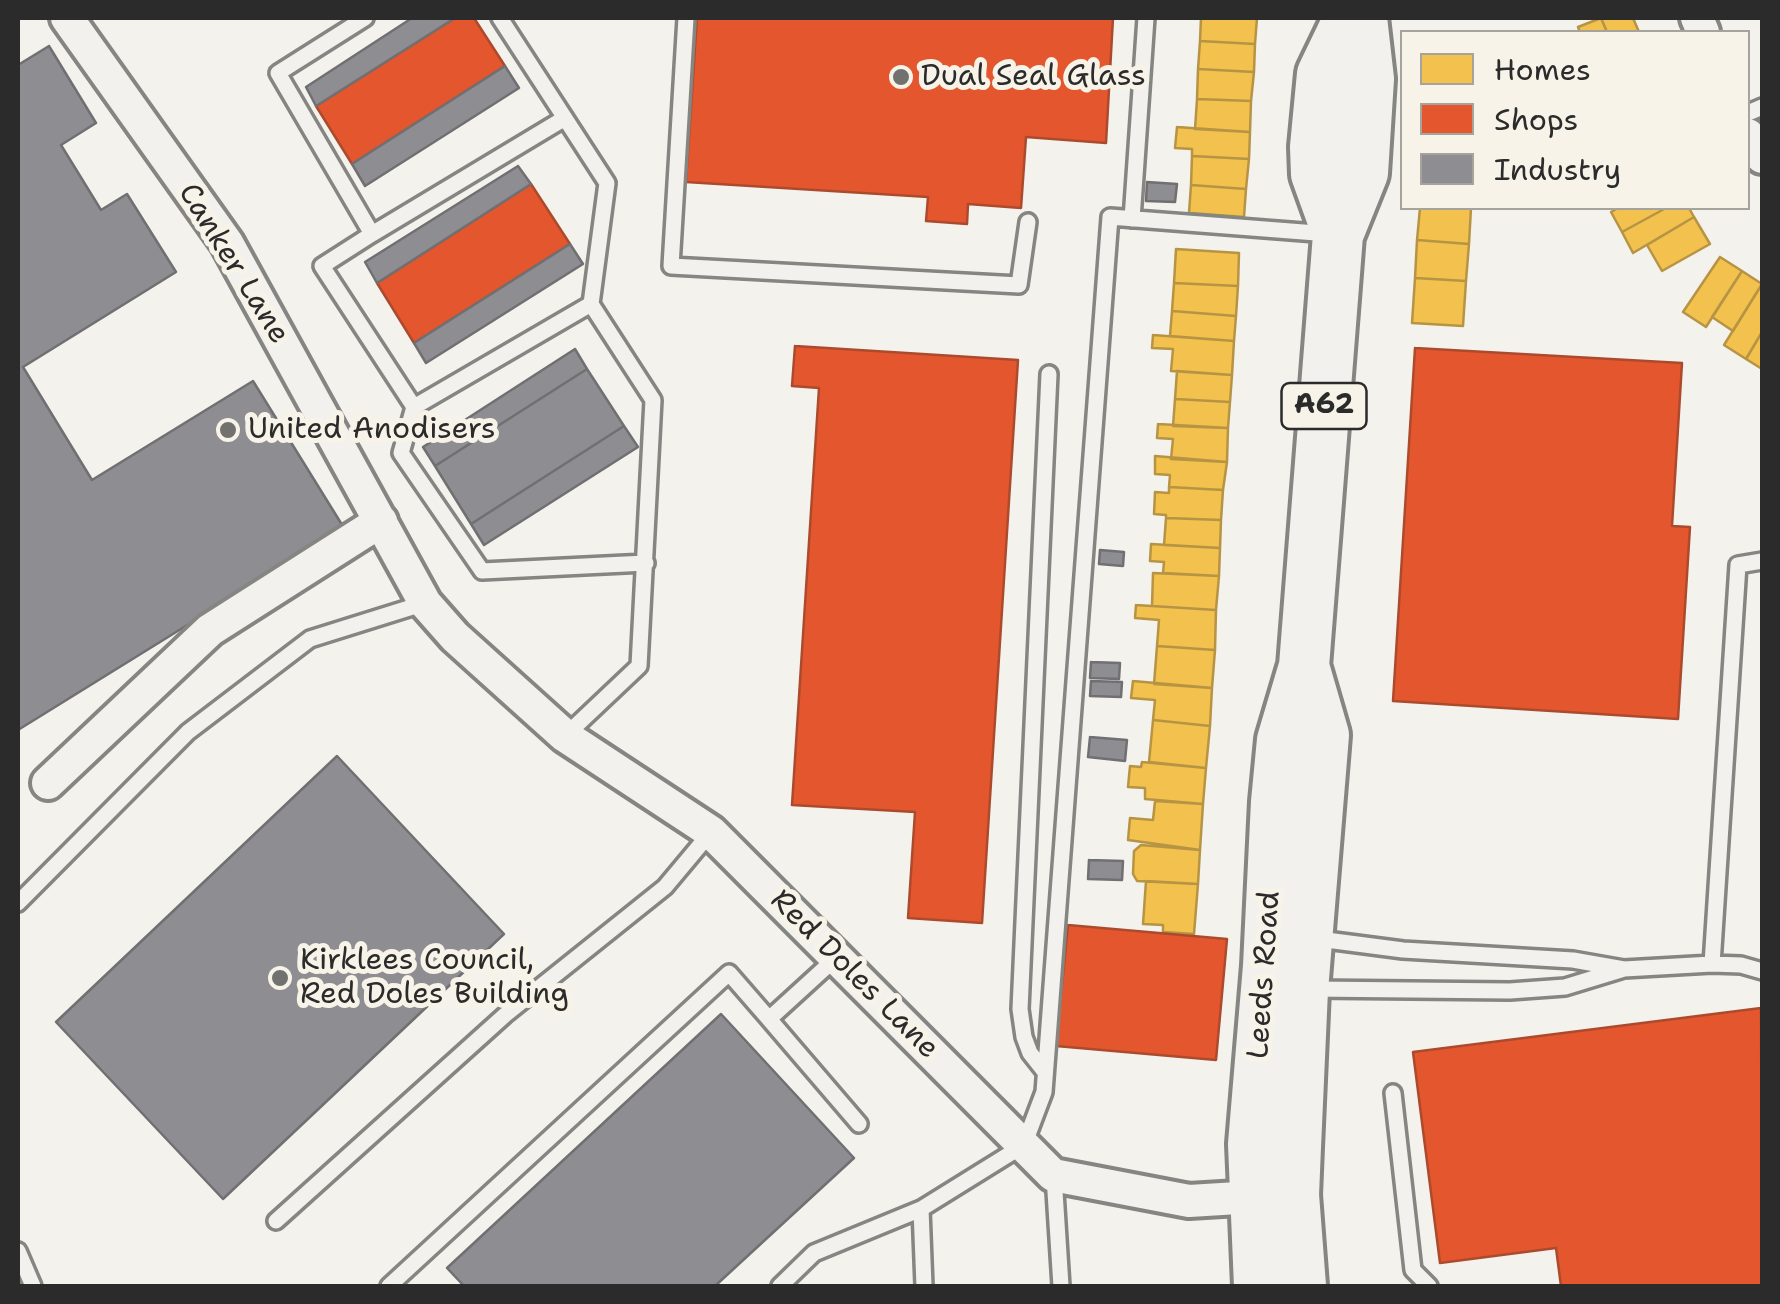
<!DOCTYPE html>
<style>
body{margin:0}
#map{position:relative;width:1780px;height:1304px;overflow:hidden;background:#f4f2ec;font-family:"Shantell Sans",sans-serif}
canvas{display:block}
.frame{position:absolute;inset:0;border:20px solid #2b2b2b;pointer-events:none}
.legend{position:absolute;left:1400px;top:30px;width:350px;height:180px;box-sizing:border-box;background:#f7f3e8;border:2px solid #a5a39c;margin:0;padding:12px 18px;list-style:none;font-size:30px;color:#2b2b2b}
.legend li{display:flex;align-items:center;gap:20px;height:50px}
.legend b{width:50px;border:2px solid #a5a39c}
</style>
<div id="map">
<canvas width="1780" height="1304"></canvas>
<div class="frame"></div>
<ul class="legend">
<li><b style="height:28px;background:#f2c14e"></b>Homes</li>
<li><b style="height:28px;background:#e4572e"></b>Shops</li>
<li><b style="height:28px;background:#8d8d92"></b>Industry</li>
</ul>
</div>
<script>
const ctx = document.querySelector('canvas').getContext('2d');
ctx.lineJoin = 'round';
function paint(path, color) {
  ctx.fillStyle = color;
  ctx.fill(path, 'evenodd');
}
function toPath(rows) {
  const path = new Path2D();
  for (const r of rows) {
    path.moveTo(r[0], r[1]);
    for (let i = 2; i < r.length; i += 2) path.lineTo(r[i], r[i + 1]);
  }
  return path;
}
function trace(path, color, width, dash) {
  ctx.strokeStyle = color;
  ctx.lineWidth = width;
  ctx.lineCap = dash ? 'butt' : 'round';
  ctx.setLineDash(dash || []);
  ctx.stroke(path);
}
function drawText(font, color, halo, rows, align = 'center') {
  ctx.font = font + ' "Shantell Sans",sans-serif';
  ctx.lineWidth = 10;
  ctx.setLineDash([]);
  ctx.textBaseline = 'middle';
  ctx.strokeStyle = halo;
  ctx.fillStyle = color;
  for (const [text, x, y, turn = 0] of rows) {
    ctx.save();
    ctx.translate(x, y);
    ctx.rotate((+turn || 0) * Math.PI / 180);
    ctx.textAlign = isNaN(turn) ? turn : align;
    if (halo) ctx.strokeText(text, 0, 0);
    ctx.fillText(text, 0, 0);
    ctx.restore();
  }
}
const homes = toPath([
 [1201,18,1257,18,1255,44,1200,41,1201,18],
 [1601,18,1607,32,1580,32,1578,27,1601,18],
 [1601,18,1633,18,1639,32,1607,32,1601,18],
 [1200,41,1255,44,1254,72,1198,69,1200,41],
 [1198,69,1254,72,1251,101,1197,99,1198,69],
 [1197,99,1251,101,1250,132,1195,129,1197,99],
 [1177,127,1250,132,1249,159,1192,156,1192,149,1175,148,1177,127],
 [1192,156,1249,159,1246,189,1191,185,1192,156],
 [1191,185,1246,189,1244,217,1189,213,1191,185],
 [1420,208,1471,208,1469,244,1417,240,1420,208],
 [1618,208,1666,208,1622,232,1611,212,1618,208],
 [1666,208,1689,208,1694,217,1633,253,1622,232,1666,208],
 [1694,217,1710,244,1662,271,1647,245,1694,217],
 [1417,240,1469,244,1466,281,1415,278,1417,240],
 [1176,249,1239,253,1238,286,1174,283,1176,249],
 [1720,257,1742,271,1706,327,1683,312,1720,257],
 [1742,271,1762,284,1733,331,1712,317,1742,271],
 [1415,278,1466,281,1463,326,1412,323,1415,278],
 [1174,283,1238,286,1236,316,1172,311,1174,283],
 [1762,284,1762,332,1746,359,1724,345,1762,284],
 [1172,311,1236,316,1234,341,1170,336,1172,311],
 [1762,332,1762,369,1746,359,1762,332],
 [1153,335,1234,341,1232,375,1171,371,1173,349,1152,348,1153,335],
 [1177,371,1232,375,1230,402,1175,399,1177,371],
 [1175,399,1230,402,1228,428,1173,426,1175,399],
 [1158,424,1228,428,1227,462,1171,459,1173,439,1157,438,1158,424],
 [1155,456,1227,462,1223,490,1169,487,1170,475,1155,474,1155,456],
 [1169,487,1223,490,1221,520,1166,518,1166,515,1154,514,1155,492,1169,493,1169,487],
 [1166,518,1221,520,1220,548,1164,545,1166,518],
 [1151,544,1220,548,1219,576,1163,573,1164,562,1150,561,1151,544],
 [1153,573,1219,576,1216,610,1152,606,1153,573],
 [1136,605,1216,610,1215,650,1157,646,1159,620,1135,618,1136,605],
 [1157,646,1215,650,1212,688,1154,684,1157,646],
 [1133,681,1212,688,1210,726,1153,720,1155,700,1131,698,1133,681],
 [1153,720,1210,726,1206,768,1149,762,1153,720],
 [1142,762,1206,768,1203,804,1145,799,1145,788,1128,787,1130,766,1141,767,1142,762],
 [1155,801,1203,804,1200,850,1128,840,1130,818,1153,820,1155,801],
 [1141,845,1200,850,1198,884,1137,881,1133,874,1134,851,1141,845],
 [1146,881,1198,884,1194,934,1163,932,1163,925,1143,924,1146,881]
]);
paint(homes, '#f2c14e');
trace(homes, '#b69444', 2.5);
const shops = toPath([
 [455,18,474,18,505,66,352,164,316,106,455,18],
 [697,18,1113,18,1106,143,1026,137,1021,208,968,204,967,224,926,221,928,197,686,182,697,18],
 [531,184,570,244,414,343,377,283,531,184],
 [795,346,1018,360,982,923,908,918,915,812,792,805,819,388,792,386,795,346],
 [1415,348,1682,363,1672,526,1690,527,1678,719,1393,701,1415,348],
 [1068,925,1227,939,1216,1060,1056,1046,1068,925],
 [1761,1008,1762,1286,1561,1286,1556,1248,1440,1263,1413,1052,1761,1008]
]);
paint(shops, '#e4572e');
trace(shops, '#ac4a2d', 2.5);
const industry = toPath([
 [412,18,455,18,316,106,306,87,412,18],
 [49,46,96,123,61,145,101,210,127,194,176,272,23,367,92,480,253,381,344,528,18,730,18,65,49,46],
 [505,66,519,88,365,186,352,164,505,66],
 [518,166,531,184,377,283,365,262,518,166],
 [1147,182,1177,184,1175,202,1146,201,1147,182],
 [570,244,583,264,426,363,414,343,570,244],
 [575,349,587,369,435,466,423,447,575,349],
 [587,369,624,426,471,524,435,466,587,369],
 [624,426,638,447,484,545,471,524,624,426],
 [1100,550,1124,552,1123,566,1099,564,1100,550],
 [1091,662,1120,663,1119,679,1090,678,1091,662],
 [1091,681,1122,682,1121,697,1090,696,1091,681],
 [1090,737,1127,740,1125,761,1088,757,1090,737],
 [337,756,504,934,223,1199,56,1022,337,756],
 [1089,860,1123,861,1122,880,1088,879,1089,860],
 [721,1014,854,1158,715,1286,464,1286,447,1268,721,1014]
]);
paint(industry, '#8d8d92');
trace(industry, '#707073', 2.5);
const service = toPath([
 [365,18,278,73,372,234,322,266,414,407,401,453,482,571,646,563],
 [500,18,607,183,591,304,653,400,639,666,565,736],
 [686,18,671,266,1019,285,1028,222],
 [1748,113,1762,107],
 [1132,219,1146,18],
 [372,234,565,118],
 [414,407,591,304],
 [18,903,188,732,310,639,425,603],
 [1311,938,1403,950,1573,960,1624,969,1712,964,1741,965,1762,971],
 [1712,964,1738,565,1762,561],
 [1311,989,1510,991,1565,987,1624,969],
 [769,1019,859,1124],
 [1045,1072,1030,1053,1024,1037,1020,1009,1049,374],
 [1393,1093,1413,1270,1429,1286],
 [1054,1176,1061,1286],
 [921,1209,924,1286],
 [276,1221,505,1015,665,887,711,832],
 [18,1251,33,1286],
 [389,1286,729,973,769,1019,837,957],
 [780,1286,814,1253,921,1209,1024,1145,1044,1092,1110,217,1329,234]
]);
const minor = toPath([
 [67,18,227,243,425,603,455,637,565,736,711,832,1053,1175,1189,1201,1271,1196],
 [1697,18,1703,32],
 [1748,135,1762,157],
 [48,783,210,630,381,521]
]);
const primary = toPath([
 [1338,235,1316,174,1315,147,1322,74,1349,18],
 [1259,1286,1253,1144,1268,966,1276,802,1282,740,1304,666,1338,235,1363,173,1369,79,1362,18],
 [1301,1286,1294,1195,1296,1147,1303,990,1324,735,1304,666]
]);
trace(service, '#858582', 22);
trace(minor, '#858582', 40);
trace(primary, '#858582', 58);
trace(service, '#f2f1ed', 15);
trace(minor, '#f2f1ed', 32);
trace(primary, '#f2f1ed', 50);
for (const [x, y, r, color] of [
 [901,77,10,"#71716f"],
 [228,430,10,"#71716f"],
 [280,978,10,"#71716f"]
]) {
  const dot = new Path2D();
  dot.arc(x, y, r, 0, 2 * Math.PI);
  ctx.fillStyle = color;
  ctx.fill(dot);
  trace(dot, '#f7f3e8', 4);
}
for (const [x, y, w] of [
 [1324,406,85]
]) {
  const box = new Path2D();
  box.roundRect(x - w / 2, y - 23, w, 46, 8);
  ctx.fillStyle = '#f7f3e8';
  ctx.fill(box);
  trace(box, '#2b2b2b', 2.5);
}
drawText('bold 28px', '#2b2b2b', null, [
 ["A62",1324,406]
]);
drawText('30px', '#2b2b2b', '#f7f3e8', [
 ["Dual Seal Glass",921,77],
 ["United Anodisers",248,430],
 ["Kirklees Council,",300,961],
 ["Red Doles Building",300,995]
], 'left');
drawText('30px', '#2b2b2b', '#f7f3e8', [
 ["Canker Lane",233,264,58],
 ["Red Doles Lane",854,975,45],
 ["Leeds Road",1265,975,-86]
]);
</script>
